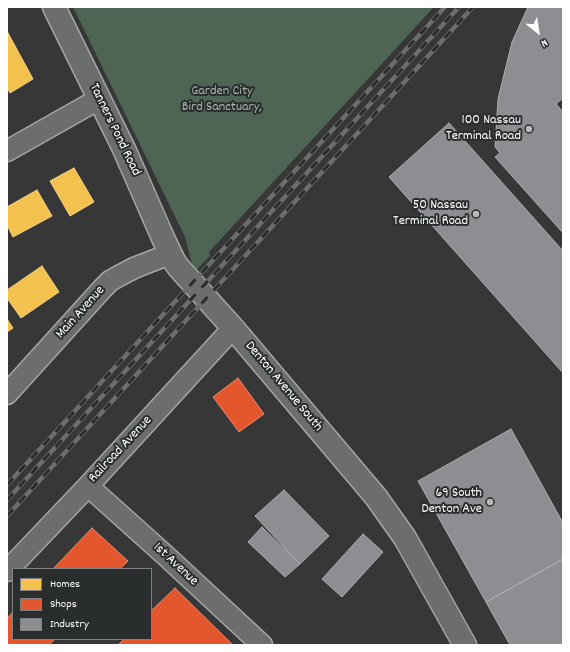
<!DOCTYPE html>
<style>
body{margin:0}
#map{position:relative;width:570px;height:652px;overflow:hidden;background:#373737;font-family:Dekko,sans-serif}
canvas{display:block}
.frame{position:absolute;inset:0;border:8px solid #fff;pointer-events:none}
.legend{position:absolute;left:12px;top:568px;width:140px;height:72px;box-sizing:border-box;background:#2a2d2e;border:1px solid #7f8182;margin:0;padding:5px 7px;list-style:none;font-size:12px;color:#fff}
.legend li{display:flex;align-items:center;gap:8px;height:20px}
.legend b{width:20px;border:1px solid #7f8182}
.north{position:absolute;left:518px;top:12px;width:40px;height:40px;-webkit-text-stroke:3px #2a2d2e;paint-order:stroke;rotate:150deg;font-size:11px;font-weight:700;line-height:16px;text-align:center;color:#fff}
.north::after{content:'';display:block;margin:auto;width:14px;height:18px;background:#fff;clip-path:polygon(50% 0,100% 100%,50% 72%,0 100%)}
</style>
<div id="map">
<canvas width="570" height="652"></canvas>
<div class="frame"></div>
<ul class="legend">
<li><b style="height:11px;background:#f2c14e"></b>Homes</li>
<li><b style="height:11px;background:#e4572e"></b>Shops</li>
<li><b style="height:11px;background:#8d8d92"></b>Industry</li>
</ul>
<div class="north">N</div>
</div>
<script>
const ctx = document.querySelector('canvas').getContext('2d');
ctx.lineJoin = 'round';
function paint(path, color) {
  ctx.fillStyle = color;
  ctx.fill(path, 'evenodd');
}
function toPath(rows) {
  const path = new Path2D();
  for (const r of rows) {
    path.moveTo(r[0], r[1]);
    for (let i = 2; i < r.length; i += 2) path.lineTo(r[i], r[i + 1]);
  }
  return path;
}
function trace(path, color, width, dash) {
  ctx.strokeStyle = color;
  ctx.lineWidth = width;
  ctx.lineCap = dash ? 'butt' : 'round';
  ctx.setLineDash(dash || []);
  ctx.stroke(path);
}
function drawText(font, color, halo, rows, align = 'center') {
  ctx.font = font + ' Dekko,sans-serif';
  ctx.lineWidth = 4;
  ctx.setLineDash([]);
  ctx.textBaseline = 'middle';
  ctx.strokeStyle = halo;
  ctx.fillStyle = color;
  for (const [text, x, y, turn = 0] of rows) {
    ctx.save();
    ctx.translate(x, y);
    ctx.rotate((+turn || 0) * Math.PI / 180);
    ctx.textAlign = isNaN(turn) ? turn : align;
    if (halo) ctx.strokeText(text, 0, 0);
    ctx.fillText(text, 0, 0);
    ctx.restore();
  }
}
paint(toPath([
 [73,7,434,7,209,252,210,256,194,272,185,237]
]), '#4e6455');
const homes = toPath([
 [8,33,33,79,10,93,7,87,8,33],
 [74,168,94,202,70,216,50,181,74,168],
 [37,190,52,216,13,237,7,225,7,207,37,190],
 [42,266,59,292,21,318,7,298,7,290,42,266],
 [7,319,13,328,7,332,7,319]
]);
paint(homes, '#f2c14e');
trace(homes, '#f6d483', 1);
const shops = toPath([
 [238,378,264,414,239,432,213,397,238,378],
 [92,528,128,561,120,569,53,569,92,528],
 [175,588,233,645,118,645,124,639,151,639,151,611,175,588],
 [13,612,13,639,55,639,49,645,7,645,7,618,13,612]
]);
paint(shops, '#e4572e');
trace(shops, '#ec896d', 1);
const industry = toPath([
 [528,7,563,7,563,98,556,104,563,112,563,233,495,157,500,153,495,147,498,99,512,42,528,7],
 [449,123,563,251,563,373,389,177,449,123],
 [511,429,563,523,563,559,486,602,418,481,511,429],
 [284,490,329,536,300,564,255,516,284,490],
 [262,527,300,564,285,577,248,542,262,527],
 [363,534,383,552,342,597,322,579,363,534],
 [563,559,563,645,510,645,486,602,563,559]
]);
paint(industry, '#8d8d92');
trace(industry, '#afafb3', 1);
const street = toPath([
 [7,151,99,99],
 [7,394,103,288,110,281,117,277,134,268,170,254],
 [88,486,165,555,262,645],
 [7,571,88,486,233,328]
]);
const secondary = toPath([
 [54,7,124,149,163,238,174,261,179,268,233,328,376,497,405,538,465,645]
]);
trace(street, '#a5a5a5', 23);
trace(secondary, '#a5a5a5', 25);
trace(street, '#6c6d6d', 20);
trace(secondary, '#6c6d6d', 22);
const rail = toPath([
 [7,485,445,7],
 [7,500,459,7],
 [7,516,473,7]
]);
trace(rail, '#6c6d6d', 4.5);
trace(rail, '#2a2d2e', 3, [9]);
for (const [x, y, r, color] of [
 [529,129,4,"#b9b9b9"],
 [476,214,4,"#b9b9b9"],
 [490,502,4,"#b9b9b9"]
]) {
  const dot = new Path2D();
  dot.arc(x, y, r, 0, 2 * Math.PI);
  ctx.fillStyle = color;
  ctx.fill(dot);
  trace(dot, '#2a2d2e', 1.5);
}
drawText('14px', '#a8b5ac', '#2a2d2e', [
 ["Garden City",222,92],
 ["Bird Sanctuary,",222,108]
]);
drawText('14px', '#fff', '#2a2d2e', [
 ["100 Nassau",521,121],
 ["Terminal Road",521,137],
 ["50 Nassau",468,206],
 ["Terminal Road",468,222],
 ["69 South",482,494],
 ["Denton Ave",482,510]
], 'right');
drawText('14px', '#fff', '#2a2d2e', [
 ["Tanners Pond Road",114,130,64],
 ["Main Avenue",81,313,-48],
 ["Denton Avenue South",283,387,50],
 ["Railroad Avenue",121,450,-47],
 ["1st Avenue",175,565,43]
]);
</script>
